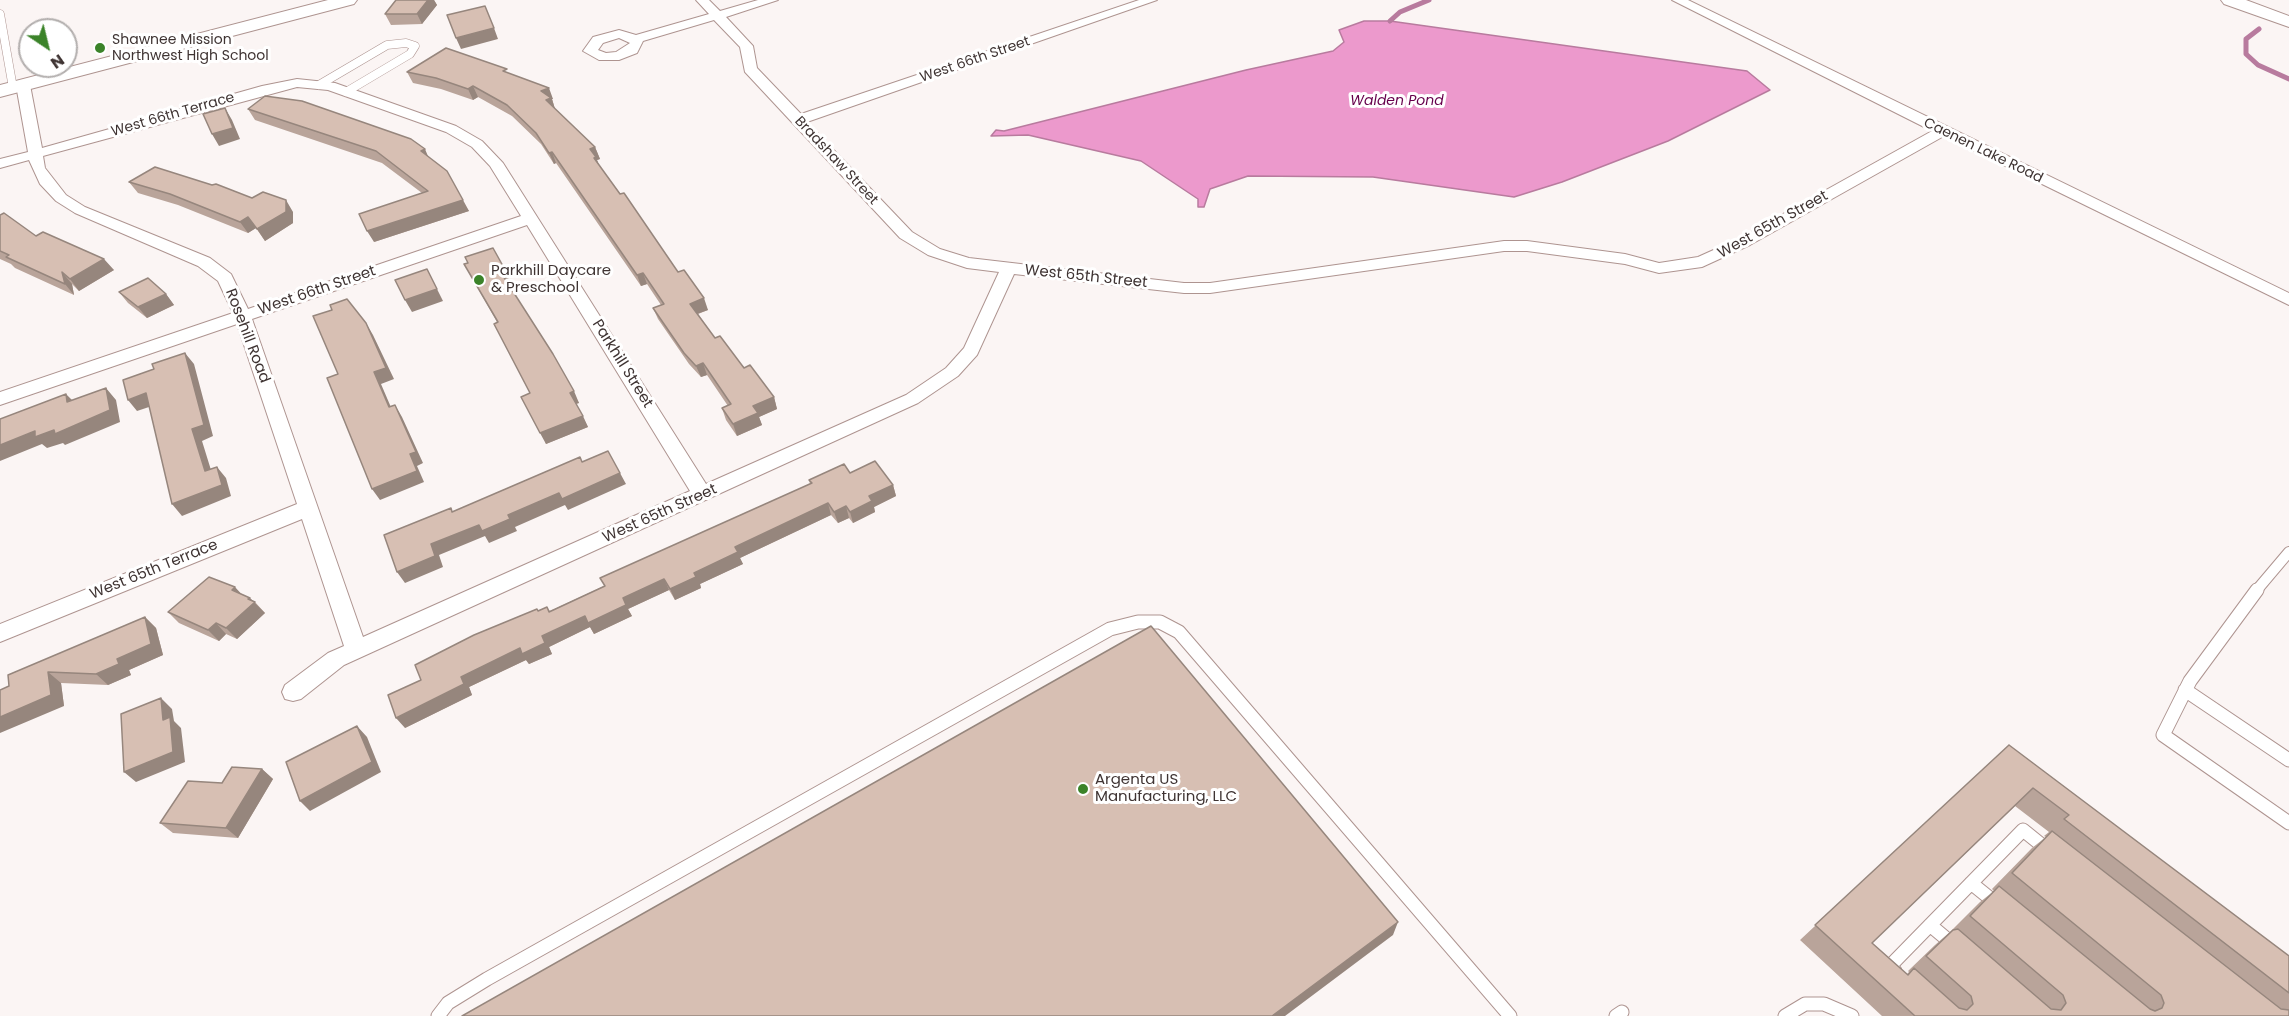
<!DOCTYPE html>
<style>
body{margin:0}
#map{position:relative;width:2289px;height:1016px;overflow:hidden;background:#fbf5f4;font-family:Poppins,sans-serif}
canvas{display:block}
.north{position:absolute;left:18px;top:18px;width:60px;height:60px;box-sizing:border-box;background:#fff;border:2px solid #b2aead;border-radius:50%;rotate:145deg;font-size:16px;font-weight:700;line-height:24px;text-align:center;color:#3f3433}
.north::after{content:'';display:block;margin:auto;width:21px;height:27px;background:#3b8329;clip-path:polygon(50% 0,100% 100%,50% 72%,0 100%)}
</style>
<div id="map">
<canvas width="2289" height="1016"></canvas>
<div class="north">N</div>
</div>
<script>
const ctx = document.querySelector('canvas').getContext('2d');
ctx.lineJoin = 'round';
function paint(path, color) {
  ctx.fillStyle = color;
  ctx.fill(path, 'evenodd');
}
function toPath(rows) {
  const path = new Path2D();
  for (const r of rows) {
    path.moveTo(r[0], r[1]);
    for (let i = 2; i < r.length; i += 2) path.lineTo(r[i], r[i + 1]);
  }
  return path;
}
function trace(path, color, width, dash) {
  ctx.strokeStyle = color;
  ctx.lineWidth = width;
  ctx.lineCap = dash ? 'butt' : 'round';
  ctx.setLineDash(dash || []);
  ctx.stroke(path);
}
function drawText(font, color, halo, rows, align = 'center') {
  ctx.font = font + ' Poppins,sans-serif';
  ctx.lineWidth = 6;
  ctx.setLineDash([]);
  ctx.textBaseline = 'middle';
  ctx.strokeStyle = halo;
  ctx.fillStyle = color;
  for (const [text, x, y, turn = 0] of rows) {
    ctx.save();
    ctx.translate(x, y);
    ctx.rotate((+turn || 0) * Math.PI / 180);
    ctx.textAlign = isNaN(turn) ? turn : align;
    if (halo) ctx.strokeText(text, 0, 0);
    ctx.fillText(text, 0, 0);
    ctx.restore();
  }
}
const water = toPath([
 [1364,21,1390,21,1747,71,1770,90,1668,141,1562,182,1514,197,1373,177,1248,176,1210,189,1204,207,1198,207,1198,199,1141,161,1028,135,991,136,996,130,1004,131,1246,70,1333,51,1344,42,1339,30,1364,21]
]);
paint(water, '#ec99cc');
trace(water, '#b87b9e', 1.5);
trace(toPath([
 [1390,21,1400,12,1429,0],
 [2259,29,2246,39,2246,54,2258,65,2289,79]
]), '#b87b9e', 5);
const laneFar2 = toPath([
 [0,14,13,88],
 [319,85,387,45,406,43,415,46,410,54,346,92]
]);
const laneFar1 = toPath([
 [2256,591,2289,552]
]);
const lane = toPath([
 [2257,590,2190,681,2163,735,2289,823],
 [2185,690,2289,760],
 [1971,883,1997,904],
 [1930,925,1955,946],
 [1895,971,1890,966,2023,830,2049,851],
 [438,1016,448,1003,487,979,1110,629,1138,622,1160,622,1179,632,1510,1016],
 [1616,1016,1622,1012],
 [1785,1016,1805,1004,1824,1004,1852,1016]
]);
const street = toPath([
 [696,0,709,0,720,11,758,0,778,0,726,17,753,46,757,68,801,114,1139,0,1157,0,807,122,912,232,940,249,969,258,1184,283,1210,283,1504,241,1527,241,1625,254,1659,263,1698,257,1738,239,1932,131,1672,0,1688,0,2289,293,2289,305,1944,136,1750,245,1702,267,1659,273,1625,264,1527,251,1504,251,1210,293,1184,293,1014,274,977,355,958,376,918,403,344,665,301,699,293,701,285,699,282,692,285,685,328,653,344,646,302,519,0,642,0,624,297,504,237,324,0,405,0,392,233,313,218,281,198,266,75,213,56,201,40,184,29,160,0,168,0,159,28,152,16,85,18,82,23,81,30,85,42,148,262,86,297,79,335,83,456,126,482,141,503,163,706,484,906,395,946,368,964,348,999,272,967,268,928,255,900,238,745,72,740,47,714,20,643,41,637,53,619,60,599,60,583,51,593,37,619,30,636,35,709,14,696,0],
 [619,38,630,43,616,52,606,53,598,50,603,43,619,38],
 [297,87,328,90,446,132,472,147,490,166,521,216,248,309,231,274,210,258,85,207,66,195,45,168,43,156,297,87],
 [527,225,690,491,363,637,252,319,527,225]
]);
const secondary = toPath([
 [328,0,357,0,354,4,0,97,0,85,328,0],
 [2221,0,2246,0,2289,16,2289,27,2224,4,2221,0]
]);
trace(laneFar2, '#ae9490', 9);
trace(laneFar1, '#ae9490', 12);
trace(lane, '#ae9490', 15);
trace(street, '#ae9490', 2);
trace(secondary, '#ae9490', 2);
trace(laneFar2, '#fff', 8);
trace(laneFar1, '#fff', 10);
trace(lane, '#fff', 13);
paint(street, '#fff');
paint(secondary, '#fff');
paint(toPath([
 [428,0,434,0,437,5,422,24,391,25,385,14],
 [407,72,510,74,553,99,552,99,555,109,595,147,600,159,597,160,599,165,678,272,708,310,698,314,715,338,774,397,777,409,759,417,762,425,737,436,726,420,722,408,728,406,707,375,701,377,689,364,658,319,653,308,661,305,647,284,641,286,556,163,554,164,541,144,512,116,478,97,473,100,441,89,413,83],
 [248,109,428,157,469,211,374,242,422,193,382,163,255,120],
 [129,182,252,198,293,212,293,223,265,241,256,228,248,233,178,205,138,193],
 [0,215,36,236,114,270,79,291,72,284,74,295,15,268,11,264,0,259],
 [464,264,503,266,509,278,505,279,579,403,576,404,588,427,546,444,530,393,497,322],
 [119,292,166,294,174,305,147,318,128,303],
 [850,473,893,485,896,496,874,507,875,512,853,523,849,518,838,523,831,515,740,558,743,564,700,584,701,588,675,600,669,590,628,609,632,616,594,634,590,627,549,647,552,654,529,664,526,660,469,687,472,695,405,728,421,680,539,611,547,607,550,611,604,586,810,484,809,480],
 [242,594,255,602,265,613,237,639,226,634,219,641,179,623,168,612],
 [145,617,156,628,163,655,129,670,131,675,108,685,61,683,64,706,9,686],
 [2009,745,2289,956,2289,1016,1882,1016,1800,940],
 [2015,806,2049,832,2044,836,2046,837,2032,848,1992,889,1994,891,1980,902,1951,931,1935,945,1908,971,1909,972,1907,974,1872,943],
 [262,769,273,779,238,838,173,833,160,823]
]), '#b9a49a');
paint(toPath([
 [428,0,434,0,437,5,422,24,417,14],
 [494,28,498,39,461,49,456,38],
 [473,86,478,97,473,100,468,89],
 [549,88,553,99,552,99,555,109,550,111,541,91],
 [225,108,232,120,240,139,219,146,212,134],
 [595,147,600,159,597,160,600,169,598,169,590,149],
 [425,149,430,161,421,151],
 [552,152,556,163,554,164,549,153],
 [286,200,293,212,293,223,265,241,257,229],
 [463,200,469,211,374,242,367,231],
 [248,217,256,228,248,233,240,222],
 [104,259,114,270,79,291,70,279],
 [503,266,509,278,503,279,498,268],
 [427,269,443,301,412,312,405,300],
 [62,272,72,284,74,295,65,284],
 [643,273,647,284,641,286,637,275],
 [166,294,174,305,147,318,138,307],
 [704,298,708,310,694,315,690,304],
 [366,323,373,335,394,379,381,384,396,419,389,407,374,372],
 [185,353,194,364,213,436,202,441,215,483,205,471,192,429],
 [703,363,707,375,701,377,696,366],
 [106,388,116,400,120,422,65,445,63,443,47,448,42,444,0,461,0,445,35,431],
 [574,391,579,403,575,404,570,393],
 [146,393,155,405,137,411,128,400],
 [66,394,77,405,67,402],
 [774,397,777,409,759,417,762,425,737,436,733,424,753,406],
 [395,405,402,417,423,463,417,466,424,482,380,500,372,489,410,454],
 [583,416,588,427,546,444,540,433],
 [217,467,226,478,231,496,182,516,172,504],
 [620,473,626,484,568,510,565,505,515,527,517,531,489,543,485,536,439,555,443,567,405,583,397,572,431,544,479,525,508,515,559,493],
 [893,485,896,496,874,507,875,512,853,523,850,512,869,496],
 [828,503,831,515,740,558,743,564,700,584,701,588,675,600,670,589,735,547],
 [846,506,849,518,838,523,834,512],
 [664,579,669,590,628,609,632,616,594,634,590,627,549,647,552,654,529,664,526,660,469,687,472,695,405,728,396,718,461,677,542,636],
 [235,587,246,599,232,590],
 [250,598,265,613,237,639,226,628],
 [145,617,156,628,163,655,129,670,131,675,108,685,96,674,117,659],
 [216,623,226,634,219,641,208,630],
 [48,672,61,683,64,706,0,733,0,717],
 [161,698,172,709,174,721,181,728,185,762,136,782,124,772,163,720],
 [357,726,367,737,381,772,310,811,300,801],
 [262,769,273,779,238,838,226,828],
 [1398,922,1393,935,1285,1016,1272,1016]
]), '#96867d');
const building = toPath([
 [396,0,428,0,417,14,385,14,396,0],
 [485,6,494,28,456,38,447,15,485,6],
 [446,48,507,69,503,71,549,88,541,91,551,98,546,100,595,147,590,149,596,157,594,158,620,194,624,193,678,272,684,270,704,298,690,304,715,338,720,336,744,368,750,365,774,397,753,406,758,413,733,424,722,408,731,404,703,363,696,366,684,353,653,308,664,304,643,273,637,275,552,152,549,153,536,133,507,105,473,86,468,89,436,78,407,72,446,48],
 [265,96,302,101,411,139,425,149,421,151,447,171,463,200,367,231,359,214,428,191,376,151,248,109,265,96],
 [225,108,233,128,212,134,203,114,225,108],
 [155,167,212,185,216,184,252,198,263,192,286,200,286,212,257,229,248,217,240,222,170,194,129,182,155,167],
 [4,213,36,236,43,232,104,259,70,279,62,272,65,284,6,257,9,255,0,251,0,215,4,213],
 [493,248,503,266,498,268,553,354,574,391,570,393,583,416,540,433,521,397,530,393,494,324,498,322,464,264,468,263,465,257,493,248],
 [427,269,437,289,405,300,395,280,427,269],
 [148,278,166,294,138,307,119,292,148,278],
 [347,299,366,323,386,368,374,372,389,407,395,405,416,452,410,454,417,471,372,489,327,378,338,374,313,316,332,310,330,305,347,299],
 [185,353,204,425,192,429,205,471,217,467,222,485,172,504,146,393,128,400,123,380,154,369,152,364,185,353],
 [106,388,110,410,55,434,54,430,35,437,35,431,0,445,0,419,66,394,67,402,106,388],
 [608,451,620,473,562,499,559,493,508,515,510,519,482,531,479,525,431,544,435,556,397,572,384,535,451,508,452,512,580,457,582,462,608,451],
 [875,461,893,485,869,496,872,501,850,512,846,506,834,512,828,503,735,547,738,552,694,573,696,577,670,589,664,579,623,598,626,605,588,623,585,616,542,636,545,643,522,654,520,648,461,677,464,684,396,718,388,695,421,680,415,665,474,635,537,609,538,611,547,607,549,612,605,586,600,578,812,483,809,480,844,464,850,473,875,461],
 [209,577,235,587,232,590,250,598,248,599,255,602,226,628,216,623,208,630,168,612,209,577],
 [145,617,151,644,117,659,119,664,96,674,48,672,51,695,0,717,0,690,9,686,8,675,145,617],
 [1151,626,1398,922,1272,1016,462,1016,1151,626],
 [161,698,163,720,170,717,173,752,124,772,121,714,161,698],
 [357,726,372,762,300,801,286,762,357,726],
 [2009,745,2289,956,2289,993,2064,819,2069,815,2033,788,1872,943,1908,975,1914,968,1959,1008,1967,1010,1973,1004,1971,996,1926,956,1953,930,1958,929,2051,1009,2061,1010,2066,1003,2063,995,1970,916,1999,886,2150,1009,2155,1011,2162,1008,2164,1003,2161,995,2012,873,2052,831,2281,1009,2289,1010,2289,1016,1915,1016,1815,925,2009,745],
 [232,767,262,769,226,828,160,823,188,781,222,783,232,767]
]);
paint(building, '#d7bfb3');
trace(building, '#96867d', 1.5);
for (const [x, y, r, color] of [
 [100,48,6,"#3b8329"],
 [479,280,6,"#3b8329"],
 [1083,789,6,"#3b8329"]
]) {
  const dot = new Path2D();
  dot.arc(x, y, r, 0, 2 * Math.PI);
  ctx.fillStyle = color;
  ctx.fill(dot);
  trace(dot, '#fff', 2);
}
drawText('14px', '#3f3433', '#fff', [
 ["Shawnee Mission",112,40],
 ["Northwest High School",112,56]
], 'left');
drawText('14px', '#3f3433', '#fff', [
 ["West 66th Street",975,60,-19],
 ["West 66th Terrace",173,115,-16],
 ["Caenen Lake Road",1983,151,26],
 ["Bradshaw Street",836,161,47]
]);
drawText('italic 14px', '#66004c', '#fff', [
 ["Walden Pond",1397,101]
]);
drawText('15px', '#3f3433', '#fff', [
 ["West 65th Street",1773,225,-29],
 ["West 65th Street",1086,277,6],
 ["West 66th Street",317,291,-19],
 ["Rosehill Road",247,336,69],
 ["Parkhill Street",622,364,58],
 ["West 65th Street",660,514,-24],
 ["West 65th Terrace",154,570,-22]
]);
drawText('15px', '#3f3433', '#fff', [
 ["Parkhill Daycare",491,271],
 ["& Preschool",491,288],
 ["Argenta US",1095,780],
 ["Manufacturing, LLC",1095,797]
], 'left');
</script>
